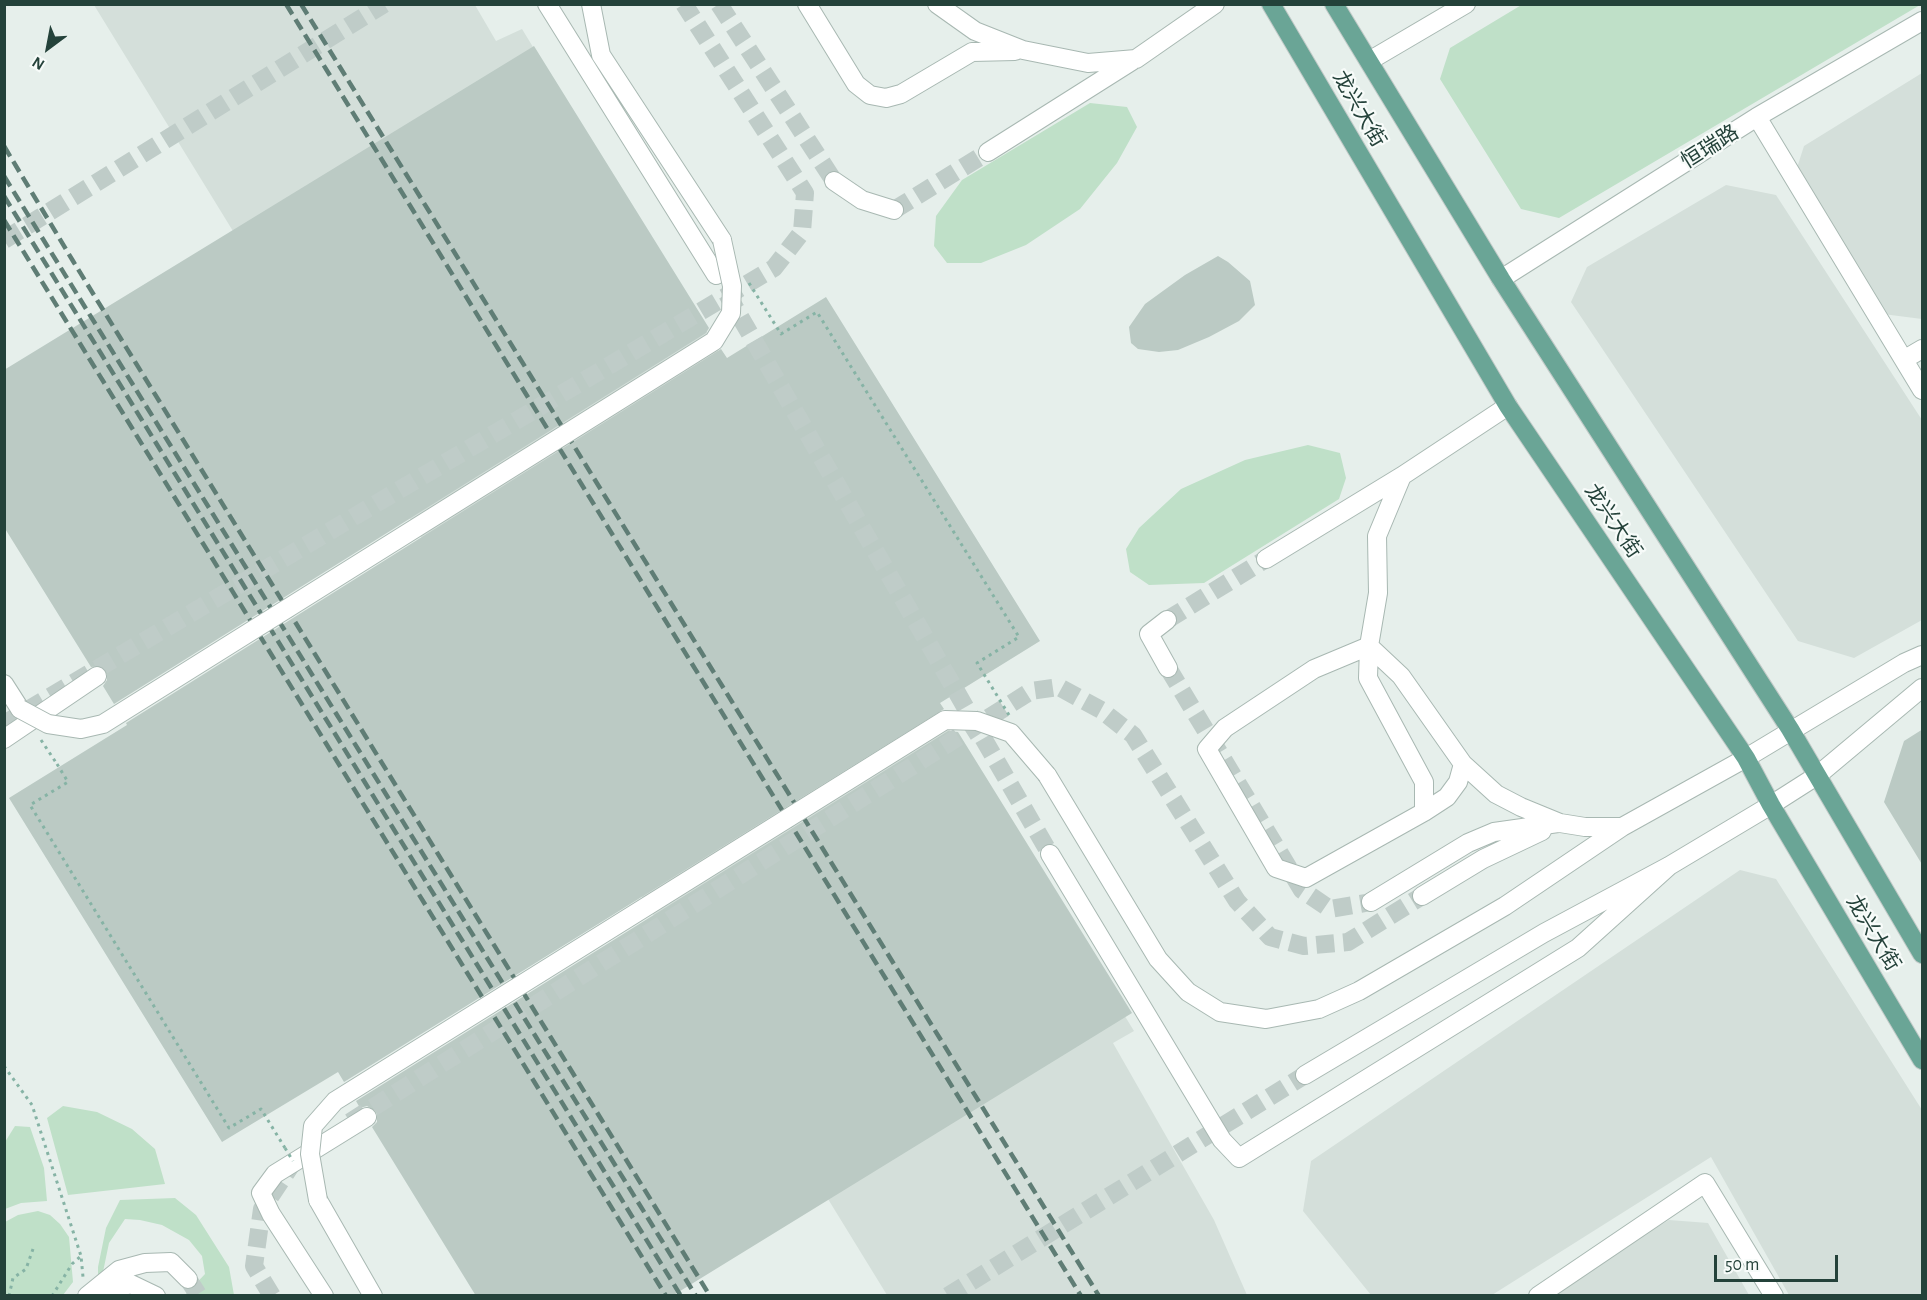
<!DOCTYPE html>
<meta charset="utf-8">
<style>
body{margin:0}
#map{position:relative;width:1927px;height:1300px;overflow:hidden;background:#e6efeb;font-family:"Alegreya Sans",sans-serif}
canvas{display:block}
.frame{position:absolute;inset:0;border:6px solid #24423a;pointer-events:none}
.north{position:absolute;left:18px;top:18px;width:60px;height:60px;-webkit-text-stroke:4px #f7fbf9;paint-order:stroke;rotate:212deg;font-size:16px;font-weight:700;line-height:24px;text-align:center;color:#24423a}
.north::after{content:'';display:block;margin:auto;width:21px;height:27px;background:#24423a;clip-path:polygon(50% 0,100% 100%,50% 72%,0 100%)}
.scale{position:absolute;left:1714px;top:1255px;width:124px;height:27px;box-sizing:border-box;border:3px solid #24423a;border-top:0;padding-left:8px;font-size:18px;line-height:21px;white-space:nowrap;color:#24423a;-webkit-text-stroke:4px #f7fbf9;paint-order:stroke}
</style>
<div id="map">
<canvas width="1927" height="1300"></canvas>
<div class="frame"></div>
<div class="north">N</div>
<div class="scale">50 m</div>
</div>
<script>
const ctx = document.querySelector('canvas').getContext('2d');
ctx.lineJoin = 'round';
function paint(path, color) {
  ctx.fillStyle = color;
  ctx.fill(path, 'evenodd');
}
function toPath(rows) {
  const path = new Path2D();
  for (const r of rows) {
    path.moveTo(r[0], r[1]);
    for (let i = 2; i < r.length; i += 2) path.lineTo(r[i], r[i + 1]);
  }
  return path;
}
function trace(path, color, width, dash) {
  ctx.strokeStyle = color;
  ctx.lineWidth = width;
  ctx.lineCap = dash ? 'butt' : 'round';
  ctx.setLineDash(dash || []);
  ctx.stroke(path);
}
function drawText(font, color, halo, rows, align = 'center') {
  ctx.font = font + ' "Alegreya Sans","Noto Sans SC",sans-serif';
  ctx.lineWidth = 4.5;
  ctx.setLineDash([]);
  ctx.textBaseline = 'middle';
  ctx.strokeStyle = halo;
  ctx.fillStyle = color;
  for (const [text, x, y, turn = 0] of rows) {
    ctx.save();
    ctx.translate(x, y);
    ctx.rotate((+turn || 0) * Math.PI / 180);
    ctx.textAlign = isNaN(turn) ? turn : align;
    if (halo) ctx.strokeText(text, 0, 0);
    ctx.fillText(text, 0, 0);
    ctx.restore();
  }
}
paint(toPath([
 [94,5,475,5,496,41,522,29,1134,1031,1113,1043,1214,1220,1247,1295,887,1295],
 [1922,73,1922,319,1883,314,1795,174,1804,146],
 [1726,185,1776,195,1922,420,1922,620,1854,658,1798,641,1571,302,1587,267],
 [1740,870,1776,879,1922,1110,1922,1295,1789,1295,1711,1157,1492,1295,1371,1295,1303,1211,1311,1161],
 [1669,1220,1708,1223,1749,1295,1542,1296]
]), '#d4dfda');
paint(toPath([
 [1523,4,1920,4,1920,5,1559,218,1521,209,1440,79,1450,48],
 [1090,103,1127,107,1137,127,1117,163,1080,209,1026,245,981,263,947,263,934,246,936,216,962,180],
 [1308,445,1340,453,1346,478,1339,499,1204,583,1149,585,1130,572,1126,549,1139,528,1181,489,1245,460],
 [63,1106,97,1112,132,1129,155,1149,165,1184,68,1195,47,1118],
 [15,1126,30,1127,44,1168,47,1201,21,1203,5,1209,5,1142],
 [175,1198,196,1215,229,1267,234,1295,185,1295,205,1274,202,1256,189,1240,162,1225,140,1220,125,1219,109,1243,98,1296,98,1267,106,1228,120,1200],
 [38,1211,50,1215,60,1224,69,1237,73,1282,63,1295,5,1295,5,1222,18,1215]
]), '#bfe0c8');
paint(toPath([
 [534,46,709,328,706,333,114,704,103,686,107,680,107,670,101,666,91,667,4,527,4,370],
 [1218,256,1228,262,1250,281,1255,305,1239,321,1209,337,1178,350,1159,352,1138,349,1131,343,1129,327,1145,304,1185,275],
 [826,297,1040,641,940,703,944,709,344,1082,338,1072,222,1142,9,798,127,725,126,723,721,349,727,358],
 [1923,729,1923,866,1884,802,1904,741],
 [948,731,958,732,1132,1013,672,1296,476,1296,372,1127,377,1122,377,1112,367,1106,360,1108,356,1101]
]), '#bbcac4');
trace(toPath([
 [719,4,834,181],
 [894,210,988,152],
 [4,240,384,4],
 [727,294,1050,854],
 [1167,620,1266,559],
 [1168,668,1302,890,1330,909,1371,902],
 [4,724,774,268,802,232,805,193,684,4],
 [350,1122,1031,691,1059,687,1101,710,1133,735,1237,901,1270,937,1304,946,1348,942,1422,896],
 [188,1279,199,1296],
 [272,1296,254,1266,262,1209,294,1161],
 [948,1296,1305,1075]
]), '#bfccc8', 18, [18, 9]);
const minor = toPath([
 [547,4,716,275],
 [591,4,601,55,722,240],
 [807,4,856,84,870,95,886,98,901,94,972,52,1015,51],
 [937,4,975,31,1023,50,1088,63,1136,59,1215,4],
 [1369,61,1466,4],
 [1757,117,1922,390],
 [988,152,1132,61],
 [834,181,862,200,894,210],
 [1501,279,1757,117,1922,21],
 [1905,359,1922,349],
 [1508,406,1402,476,1377,536,1378,593,1369,646,1401,676,1463,764,1496,794,1521,807,1560,823,1585,827,1622,827],
 [1266,559,1402,476],
 [1167,620,1149,634,1168,668],
 [4,684,20,709],
 [4,739,97,676],
 [1047,775,1158,959,1188,992,1220,1012,1266,1019,1319,1009,1359,991,1505,906,1622,827,1746,758,1904,663,1922,655],
 [1424,812,1424,782,1368,678,1369,646,1314,669,1225,728,1207,749,1276,868,1306,878,1424,812,1447,797,1458,782,1463,764],
 [1050,854,1222,1140,1239,1158,1578,948,1669,866],
 [1422,896,1483,859,1542,831],
 [1371,902,1468,843,1494,832,1558,823],
 [1305,1075,1544,933,1669,866,1771,805,1818,775,1922,688],
 [318,1200,373,1296],
 [92,1294,131,1284,156,1296],
 [87,1296,119,1270,145,1263,171,1262,188,1279],
 [324,1296,271,1214,261,1193,275,1174,367,1117],
 [1538,1296,1705,1183,1774,1296]
]);
const major = toPath([
 [1271,4,1508,406,1746,758,1771,805,1922,1060],
 [1334,4,1501,279,1790,729,1922,954]
]);
trace(minor, '#a8b8b2', 20);
trace(major, '#c2cac8', 20);
trace(toPath([
 [749,283,781,334,817,312,1019,637,977,663,1009,715],
 [57,764,68,782,30,805,229,1128,261,1109,285,1148],
 [4,1066,32,1105,81,1256],
 [9,1296,13,1278,26,1269,33,1249],
 [52,1296,72,1264,81,1256,83,1277]
]), '#86b3a5', 3, [3, 4.5]);
trace(minor, '#fff', 18);
trace(major, '#6aa596', 18);
trace(toPath([
 [286,4,1081,1296],
 [301,4,1099,1296],
 [4,146,73,261,710,1296],
 [4,176,696,1296],
 [4,196,681,1296],
 [4,220,666,1296]
]), '#5f7d75', 4.5, [12, 6]);
const minorBridge = toPath([
 [20,709,48,724,81,729,103,724,714,341,731,313,732,286,722,240],
 [318,1200,310,1154,313,1126,335,1101,945,720,977,721,1011,733,1047,775]
]);
trace(minorBridge, '#a8b8b2', 20, []);
trace(toPath([
 [41,740,57,764],
 [285,1148,293,1161]
]), '#86b3a5', 3, [3, 4.5]);
trace(minorBridge, '#fff', 18);
drawText('21px', '#24423a', '#f7fbf9', [
 ["龙兴大街",1359,109,60],
 ["恒瑞路",1710,147,-32],
 ["龙兴大街",1613,521,56],
 ["龙兴大街",1873,933,59]
]);
</script>
